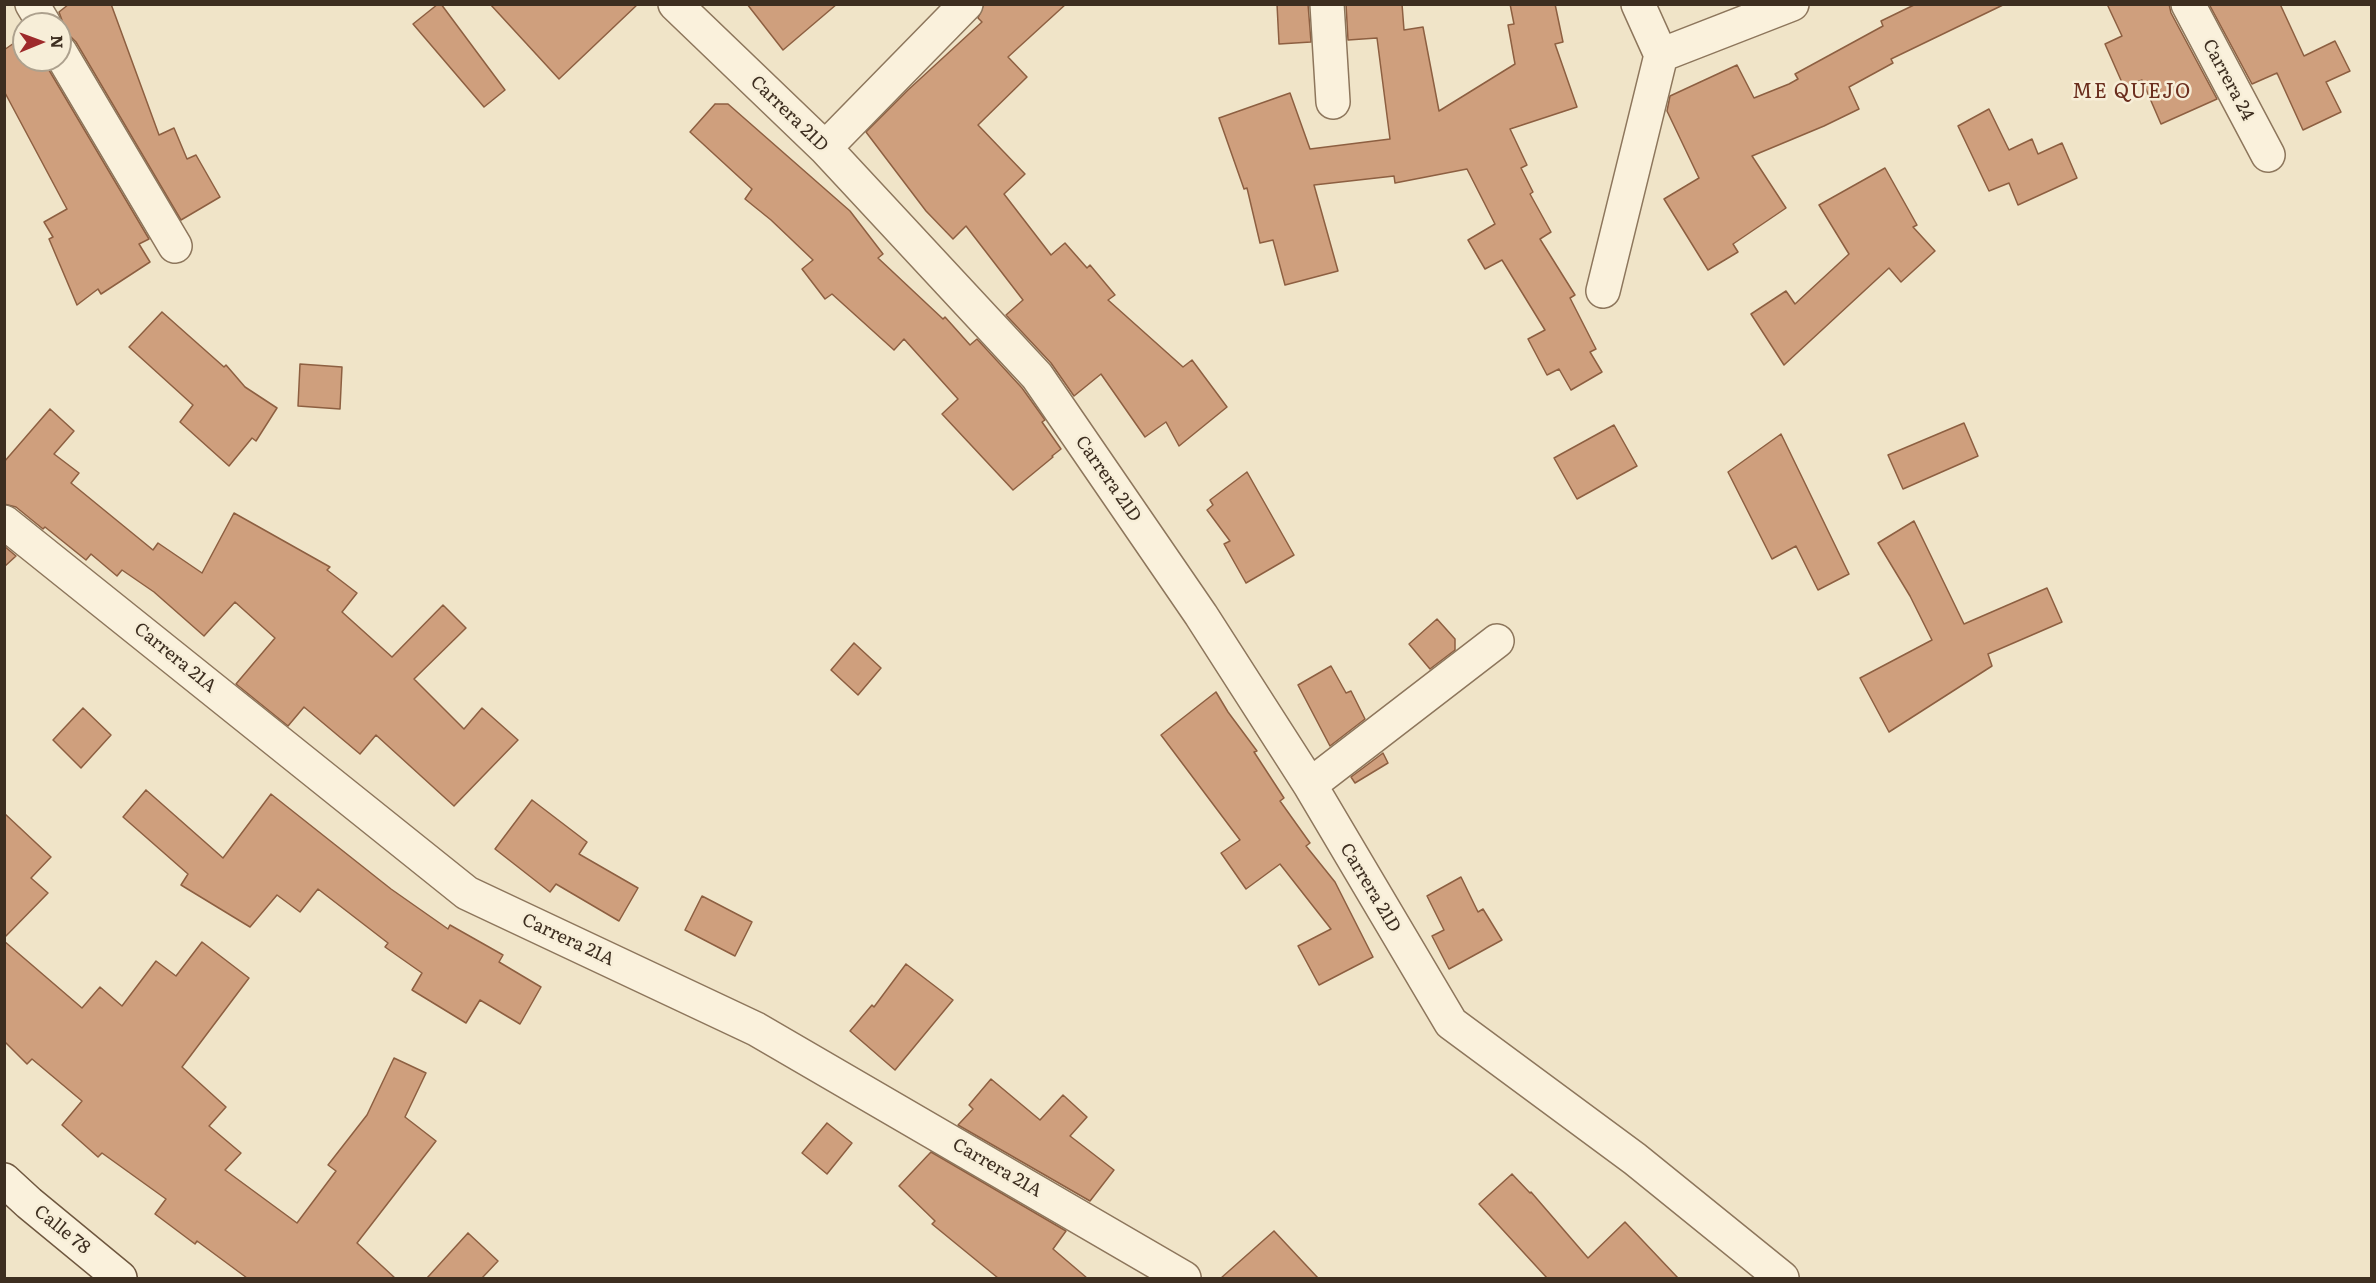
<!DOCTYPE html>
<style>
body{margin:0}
#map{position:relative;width:2376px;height:1283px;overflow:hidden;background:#f0e4c8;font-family:Literata,serif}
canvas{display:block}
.frame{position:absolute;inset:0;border:6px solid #3d2e20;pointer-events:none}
.north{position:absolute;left:12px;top:12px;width:60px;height:60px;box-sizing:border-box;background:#f7eed8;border:2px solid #ada18e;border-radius:50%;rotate:89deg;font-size:16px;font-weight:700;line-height:24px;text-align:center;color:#3d2e20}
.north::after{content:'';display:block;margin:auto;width:21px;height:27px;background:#9e2a2b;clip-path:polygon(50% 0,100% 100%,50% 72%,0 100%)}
</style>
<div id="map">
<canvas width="2376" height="1283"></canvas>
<div class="frame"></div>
<div class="north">N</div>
</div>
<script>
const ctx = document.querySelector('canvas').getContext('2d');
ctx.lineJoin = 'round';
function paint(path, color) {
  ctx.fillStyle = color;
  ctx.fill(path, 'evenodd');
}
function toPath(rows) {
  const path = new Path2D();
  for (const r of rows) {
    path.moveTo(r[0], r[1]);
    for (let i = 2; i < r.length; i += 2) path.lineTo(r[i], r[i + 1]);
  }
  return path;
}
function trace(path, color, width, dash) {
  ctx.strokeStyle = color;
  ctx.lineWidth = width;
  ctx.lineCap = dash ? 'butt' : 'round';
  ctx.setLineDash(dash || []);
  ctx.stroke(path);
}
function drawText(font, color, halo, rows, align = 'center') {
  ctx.font = font + ' Literata,serif';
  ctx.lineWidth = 5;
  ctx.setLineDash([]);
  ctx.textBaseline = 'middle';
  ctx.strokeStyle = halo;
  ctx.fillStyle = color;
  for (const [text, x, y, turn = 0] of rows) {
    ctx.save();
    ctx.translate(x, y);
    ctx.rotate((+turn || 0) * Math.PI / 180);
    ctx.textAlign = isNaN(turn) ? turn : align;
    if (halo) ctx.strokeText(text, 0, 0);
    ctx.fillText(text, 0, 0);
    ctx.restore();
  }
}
const building = toPath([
 [69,4,111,4,159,135,174,128,187,159,196,155,220,197,181,220,76,42,70,36,60,33,63,23,59,12,69,4],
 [438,4,441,4,505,90,484,107,413,24,438,4],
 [490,4,638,4,559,79,490,4],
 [747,4,837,4,783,50,747,4],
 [984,4,1066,4,1008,57,1027,77,978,125,1025,174,1004,194,1051,255,1065,243,1087,268,1090,265,1115,295,1108,300,1183,367,1192,360,1227,407,1179,446,1166,422,1145,437,1101,374,1074,396,1051,363,1006,315,1023,300,966,226,953,239,926,211,866,132,908,90,982,22,978,18,984,4],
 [1277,4,1308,4,1311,42,1279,44,1277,4],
 [1346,4,1402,4,1404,30,1423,27,1439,111,1515,64,1508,25,1514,24,1510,4,1555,4,1563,42,1555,44,1577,107,1510,129,1527,165,1521,168,1533,192,1530,194,1551,232,1540,239,1575,295,1570,298,1596,349,1590,352,1602,372,1571,390,1559,369,1547,375,1528,339,1545,330,1502,260,1485,269,1468,240,1495,224,1467,169,1395,183,1394,176,1314,185,1338,271,1285,285,1273,240,1260,243,1247,188,1244,189,1219,118,1290,93,1310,149,1390,139,1377,38,1348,40,1346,4],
 [1916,4,2005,4,1891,59,1893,63,1849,87,1859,109,1824,126,1752,156,1786,208,1733,244,1738,252,1708,270,1664,199,1699,178,1667,111,1670,96,1737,65,1754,98,1789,84,1798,79,1795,74,1883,26,1881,21,1916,4],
 [2107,4,2169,4,2171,13,2217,99,2161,124,2142,80,2124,87,2105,44,2122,36,2107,4],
 [2209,4,2280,4,2304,56,2335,41,2350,71,2326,82,2341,112,2303,130,2277,73,2252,84,2209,4],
 [24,36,24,60,43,60,149,239,139,244,150,262,101,294,98,289,77,305,49,239,53,237,44,222,67,209,4,91,4,50,24,36],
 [715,104,728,104,850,211,883,254,878,258,943,319,945,317,970,345,977,339,1022,388,1045,420,1042,422,1061,449,1052,456,1053,457,1013,490,942,414,958,399,904,339,894,350,832,294,825,299,802,269,813,260,771,220,745,199,752,189,690,132,715,104],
 [1989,109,2009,150,2032,139,2038,154,2062,143,2077,178,2018,205,2009,183,1989,191,1958,126,1989,109],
 [1885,168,1917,225,1913,227,1935,251,1901,282,1889,268,1784,365,1751,314,1786,291,1795,304,1849,254,1819,205,1885,168],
 [162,312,224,367,226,365,245,387,277,408,256,441,252,438,229,466,180,422,193,405,129,347,162,312],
 [300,364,342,367,340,409,298,406,300,364],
 [50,409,74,431,54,454,79,473,71,483,153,550,158,543,202,573,234,513,330,567,327,570,357,593,342,612,392,657,443,605,466,628,414,679,464,729,482,708,518,740,454,806,376,735,360,754,304,707,288,726,236,684,275,638,235,602,204,636,154,592,122,570,117,576,91,554,86,560,45,527,43,529,16,507,4,504,4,462,50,409],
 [1964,423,1978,456,1903,489,1888,455,1964,423],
 [1614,425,1637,466,1577,499,1554,458,1614,425],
 [1781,434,1849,574,1818,590,1796,546,1772,559,1728,472,1781,434],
 [1247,472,1294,555,1246,583,1224,544,1230,541,1207,510,1213,505,1210,500,1247,472],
 [1914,521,1964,624,2047,588,2062,622,1988,654,1992,666,1889,732,1860,678,1932,640,1910,596,1878,543,1914,521],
 [4,546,16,556,4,567,4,546],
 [1437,619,1455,639,1455,650,1430,669,1409,644,1437,619],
 [854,643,881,668,858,695,831,670,854,643],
 [1331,666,1346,693,1351,691,1365,719,1330,746,1298,685,1331,666],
 [1216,692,1228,712,1257,751,1254,752,1284,798,1280,801,1310,843,1306,846,1335,882,1373,957,1319,985,1298,946,1331,929,1280,864,1246,889,1221,853,1240,840,1161,735,1216,692],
 [83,708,111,735,81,768,53,740,83,708],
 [1383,753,1388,763,1355,783,1351,777,1383,753],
 [146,790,223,858,271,794,391,889,448,929,450,925,503,955,499,962,541,987,520,1024,480,1000,466,1023,412,990,422,973,385,947,388,943,318,889,300,912,277,895,250,927,181,885,188,874,123,817,146,790],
 [532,800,587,842,579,854,638,888,619,921,556,884,550,892,495,849,532,800],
 [4,813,51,857,31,878,48,893,4,938,4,813],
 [1461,877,1478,912,1483,909,1502,940,1449,969,1432,936,1444,930,1427,896,1461,877],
 [702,896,752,922,735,956,685,930,702,896],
 [4,941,82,1008,100,987,122,1006,156,961,176,976,202,942,249,978,182,1067,226,1107,209,1126,241,1153,225,1170,297,1223,336,1171,328,1165,367,1115,394,1058,426,1073,405,1117,436,1141,357,1243,395,1278,247,1278,197,1241,195,1244,155,1214,166,1199,102,1153,98,1157,62,1125,82,1101,32,1059,27,1064,4,1041,4,941],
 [906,964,953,1000,895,1070,850,1031,872,1005,874,1007,906,964],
 [991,1079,1040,1120,1063,1095,1087,1117,1070,1136,1114,1170,1090,1201,958,1125,973,1109,969,1105,991,1079],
 [827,1123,852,1143,827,1174,802,1153,827,1123],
 [931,1152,1066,1231,1053,1249,1087,1278,998,1278,932,1224,935,1221,899,1186,931,1152],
 [1512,1174,1530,1193,1531,1192,1588,1258,1625,1222,1678,1278,1547,1278,1479,1204,1512,1174],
 [1274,1231,1318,1278,1221,1278,1274,1231],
 [468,1233,498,1261,482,1278,427,1278,468,1233]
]);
paint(building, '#cf9f7d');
trace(building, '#8d5f41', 1.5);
const street = toPath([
 [32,4,44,24],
 [675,4,825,148,1037,376,1201,615,1310,785,1451,1023,1635,1159,1782,1278],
 [1327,4,1333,102],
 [1638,4,1661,55],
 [2188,4,2268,155],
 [60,52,175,246],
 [1661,55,1792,4],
 [825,148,966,4],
 [1603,291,1661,55],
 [4,522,467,893,756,1029,1184,1278],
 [1310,785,1497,641]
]);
const secondary = toPath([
 [4,1180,29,1203,120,1278]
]);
trace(street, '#8d765c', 36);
trace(secondary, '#6f573f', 36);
trace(street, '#faf1dc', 33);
trace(secondary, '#faf1dc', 33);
drawText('18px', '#3d2e20', '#f7eed8', [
 ["Carrera 24",2228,80,62],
 ["Carrera 21D",789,114,44],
 ["Carrera 21D",1108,479,55],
 ["Carrera 21A",175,658,39],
 ["Carrera 21D",1370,888,59],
 ["Carrera 21A",568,940,25],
 ["Carrera 21A",997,1168,30],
 ["Calle 78",62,1230,39]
]);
ctx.letterSpacing = '1.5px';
drawText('20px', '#6b2e1e', '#f7eed8', [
 ["ME QUEJO",2132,92]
]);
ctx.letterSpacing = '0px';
</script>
